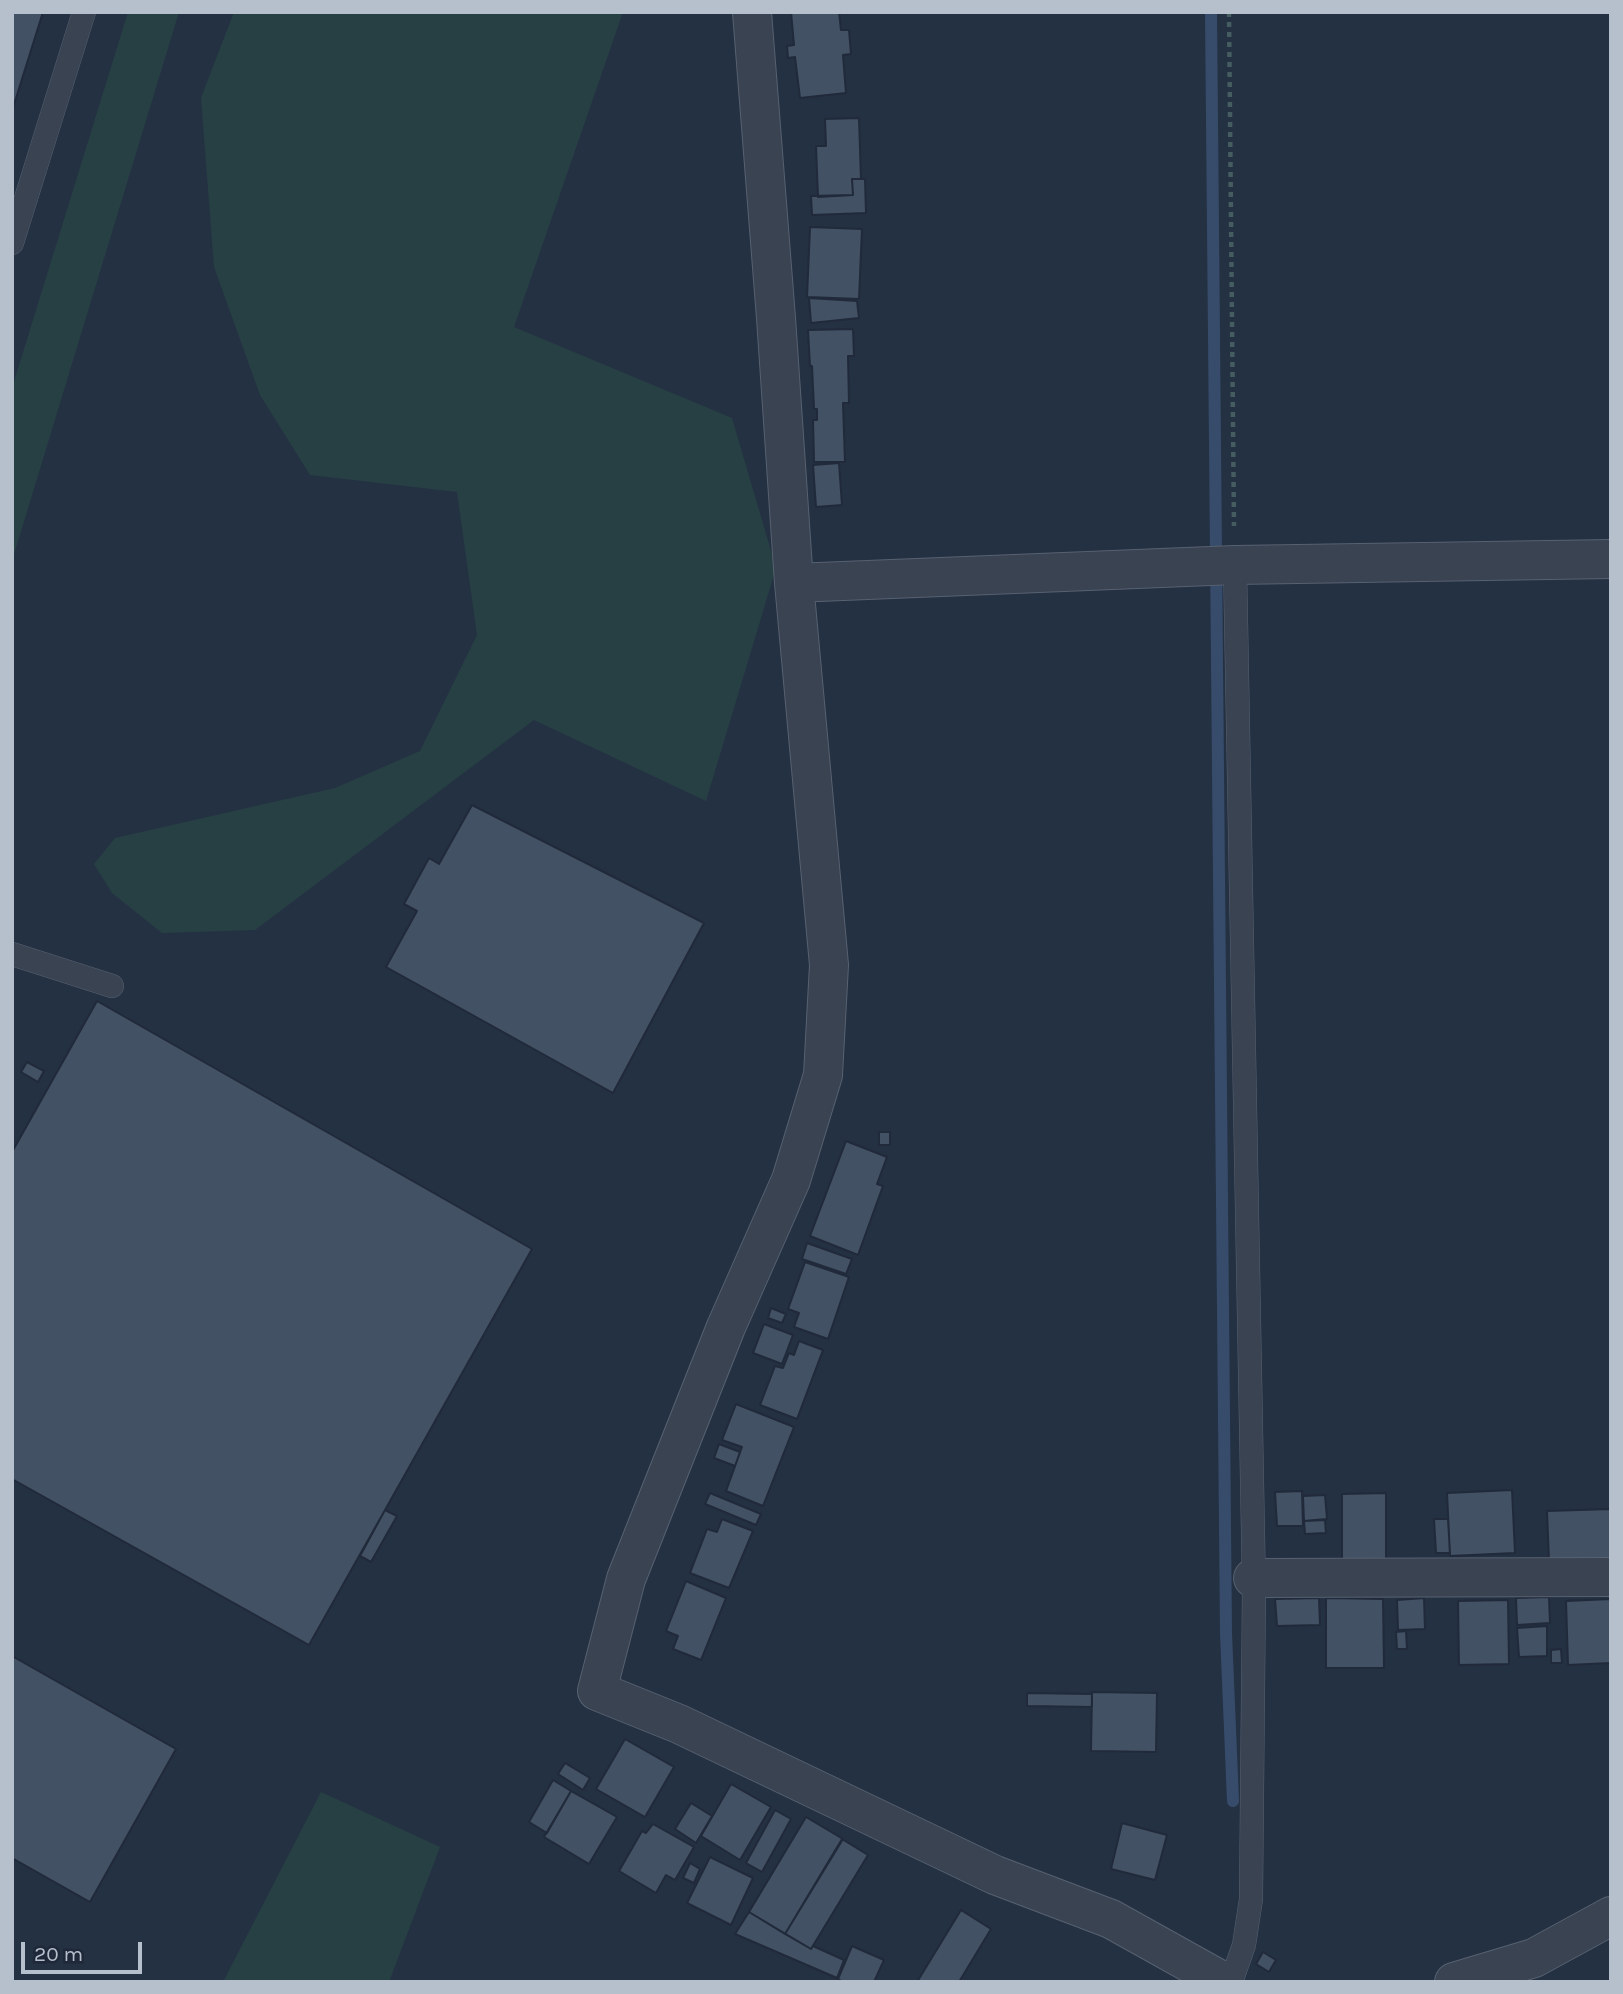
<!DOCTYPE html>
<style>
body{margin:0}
#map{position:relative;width:1623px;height:1994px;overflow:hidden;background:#243143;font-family:Karla,sans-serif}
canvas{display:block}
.frame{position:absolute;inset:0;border:14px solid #b6bfcc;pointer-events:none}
.scale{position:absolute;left:21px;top:1942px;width:121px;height:32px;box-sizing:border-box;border:4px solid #b6bfcc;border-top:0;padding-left:9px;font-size:21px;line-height:24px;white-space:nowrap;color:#b6bfcc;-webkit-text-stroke:5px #1e2838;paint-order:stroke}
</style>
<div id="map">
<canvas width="1623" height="1994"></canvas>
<div class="frame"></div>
<div class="scale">20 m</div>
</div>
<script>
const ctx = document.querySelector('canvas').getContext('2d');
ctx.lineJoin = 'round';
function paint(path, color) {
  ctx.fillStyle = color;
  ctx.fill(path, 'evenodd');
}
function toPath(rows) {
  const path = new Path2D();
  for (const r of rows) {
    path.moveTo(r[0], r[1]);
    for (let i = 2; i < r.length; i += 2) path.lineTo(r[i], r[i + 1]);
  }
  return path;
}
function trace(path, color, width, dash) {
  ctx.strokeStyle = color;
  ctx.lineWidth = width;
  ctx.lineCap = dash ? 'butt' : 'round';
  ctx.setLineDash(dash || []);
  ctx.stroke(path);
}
paint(toPath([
 [128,12,179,12,12,561,12,388],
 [234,12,623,12,514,327,732,418,776,568,706,801,534,720,255,930,162,933,112,893,94,864,115,838,335,788,420,751,477,635,457,492,310,475,260,395,214,267,201,98],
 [321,1792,440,1847,389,1982,223,1982]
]), '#274044');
trace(toPath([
 [1211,12,1226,1633,1233,1801]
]), '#374c6b', 12);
const building = toPath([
 [12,12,43,12,12,111,12,12],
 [791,12,839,12,841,30,849,30,851,54,843,55,846,93,800,98,795,57,788,58,787,46,794,45,791,12],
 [859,118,861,179,852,179,853,195,818,197,816,146,826,146,825,119,859,118],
 [852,179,865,179,866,213,812,215,811,196,853,195,852,179],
 [810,227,862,229,859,299,807,297,810,227],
 [809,298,857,301,859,318,811,323,809,298],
 [853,329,854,356,848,356,849,403,843,403,845,462,814,462,813,420,817,420,817,409,814,409,812,366,810,366,808,330,853,329],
 [839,463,842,505,816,507,813,465,839,463],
 [472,805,704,923,613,1093,386,967,417,911,404,904,429,858,439,864,472,805],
 [97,1001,532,1249,309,1645,12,1479,12,1152,97,1001],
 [27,1062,44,1071,38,1082,21,1072,27,1062],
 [879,1132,890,1132,890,1145,879,1145,879,1132],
 [846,1141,887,1157,877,1184,883,1186,858,1255,810,1236,846,1141],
 [807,1243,852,1259,846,1274,802,1259,807,1243],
 [805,1262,849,1277,828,1339,794,1327,799,1313,788,1309,805,1262],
 [771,1308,786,1314,782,1323,768,1318,771,1308],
 [764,1324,793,1335,782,1364,753,1353,764,1324],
 [799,1341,823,1350,797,1419,760,1405,775,1366,783,1368,789,1353,794,1355,799,1341],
 [736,1404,794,1427,763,1506,726,1491,742,1447,722,1440,736,1404],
 [719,1444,740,1452,735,1466,714,1458,719,1444],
 [1512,1490,1515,1553,1450,1556,1447,1493,1512,1490],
 [1302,1491,1303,1526,1277,1526,1275,1492,1302,1491],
 [710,1493,761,1514,756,1525,705,1504,710,1493],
 [1386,1493,1386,1560,1342,1562,1342,1494,1386,1493],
 [1325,1495,1327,1519,1304,1521,1303,1496,1325,1495],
 [1611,1509,1611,1558,1549,1561,1547,1511,1611,1509],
 [385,1510,397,1516,371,1562,360,1556,385,1510],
 [722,1519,753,1531,729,1588,690,1573,707,1529,717,1532,722,1519],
 [1434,1519,1448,1519,1450,1553,1436,1553,1434,1519],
 [1325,1520,1326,1533,1305,1534,1304,1521,1325,1520],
 [686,1581,726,1598,701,1660,673,1649,678,1636,666,1631,686,1581],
 [1549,1597,1550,1623,1517,1625,1516,1598,1549,1597],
 [1319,1598,1320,1625,1277,1626,1275,1599,1319,1598],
 [1326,1598,1383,1599,1384,1668,1326,1668,1326,1598],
 [1424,1598,1425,1629,1398,1630,1397,1600,1424,1598],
 [1611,1599,1611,1663,1568,1665,1566,1601,1611,1599],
 [1508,1600,1509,1664,1459,1665,1458,1601,1508,1600],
 [1547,1626,1547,1656,1519,1657,1517,1628,1547,1626],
 [1406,1631,1407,1649,1397,1649,1396,1632,1406,1631],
 [1561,1649,1562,1663,1551,1663,1551,1650,1561,1649],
 [12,1656,176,1749,90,1902,12,1858,12,1656],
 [1092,1692,1157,1693,1156,1752,1091,1751,1092,1692],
 [1027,1693,1092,1694,1092,1707,1027,1706,1027,1693],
 [625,1739,674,1767,645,1817,596,1789,625,1739],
 [565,1763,590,1778,583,1790,558,1774,565,1763],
 [553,1780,571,1791,547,1833,529,1822,553,1780],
 [731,1784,771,1807,740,1860,701,1836,731,1784],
 [571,1791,617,1817,589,1864,544,1837,571,1791],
 [691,1803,712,1816,696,1843,675,1829,691,1803],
 [775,1810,791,1819,762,1872,746,1863,775,1810],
 [806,1817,843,1839,785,1934,749,1912,806,1817],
 [1122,1823,1167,1835,1155,1880,1111,1869,1122,1823],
 [653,1824,694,1847,675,1880,666,1875,656,1893,619,1871,642,1831,646,1833,653,1824],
 [842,1839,868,1855,811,1949,785,1934,842,1839],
 [710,1857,753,1878,731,1925,687,1903,710,1857],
 [690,1863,700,1869,694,1883,683,1878,690,1863],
 [961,1910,991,1929,959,1982,917,1982,961,1910],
 [749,1912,811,1949,813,1946,844,1960,837,1978,735,1934,749,1912],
 [852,1946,884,1960,874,1982,843,1982,838,1979,852,1946],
 [1263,1952,1276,1960,1269,1972,1256,1964,1263,1952]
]);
paint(building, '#435165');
trace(building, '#202a3a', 2);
const service = toPath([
 [12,243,84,12],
 [12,954,112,986],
 [1231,1982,1244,1945,1251,1899,1254,1588,1235,565]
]);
const minor = toPath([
 [752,12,776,318,794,583,829,965,823,1075,791,1180,726,1327,626,1579,597,1691,679,1724,995,1875,1111,1919,1224,1982],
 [794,583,1235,565,1611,559],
 [1253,1578,1611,1577]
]);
const tertiary = toPath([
 [1454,1982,1534,1958,1611,1916]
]);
trace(service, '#576170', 24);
trace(minor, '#576170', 40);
trace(tertiary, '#576170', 40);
trace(toPath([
 [1229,12,1234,526]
]), '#455d60', 4.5, [5, 5]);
trace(service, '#394352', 23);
trace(minor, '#394352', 38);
trace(tertiary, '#394352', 38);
</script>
